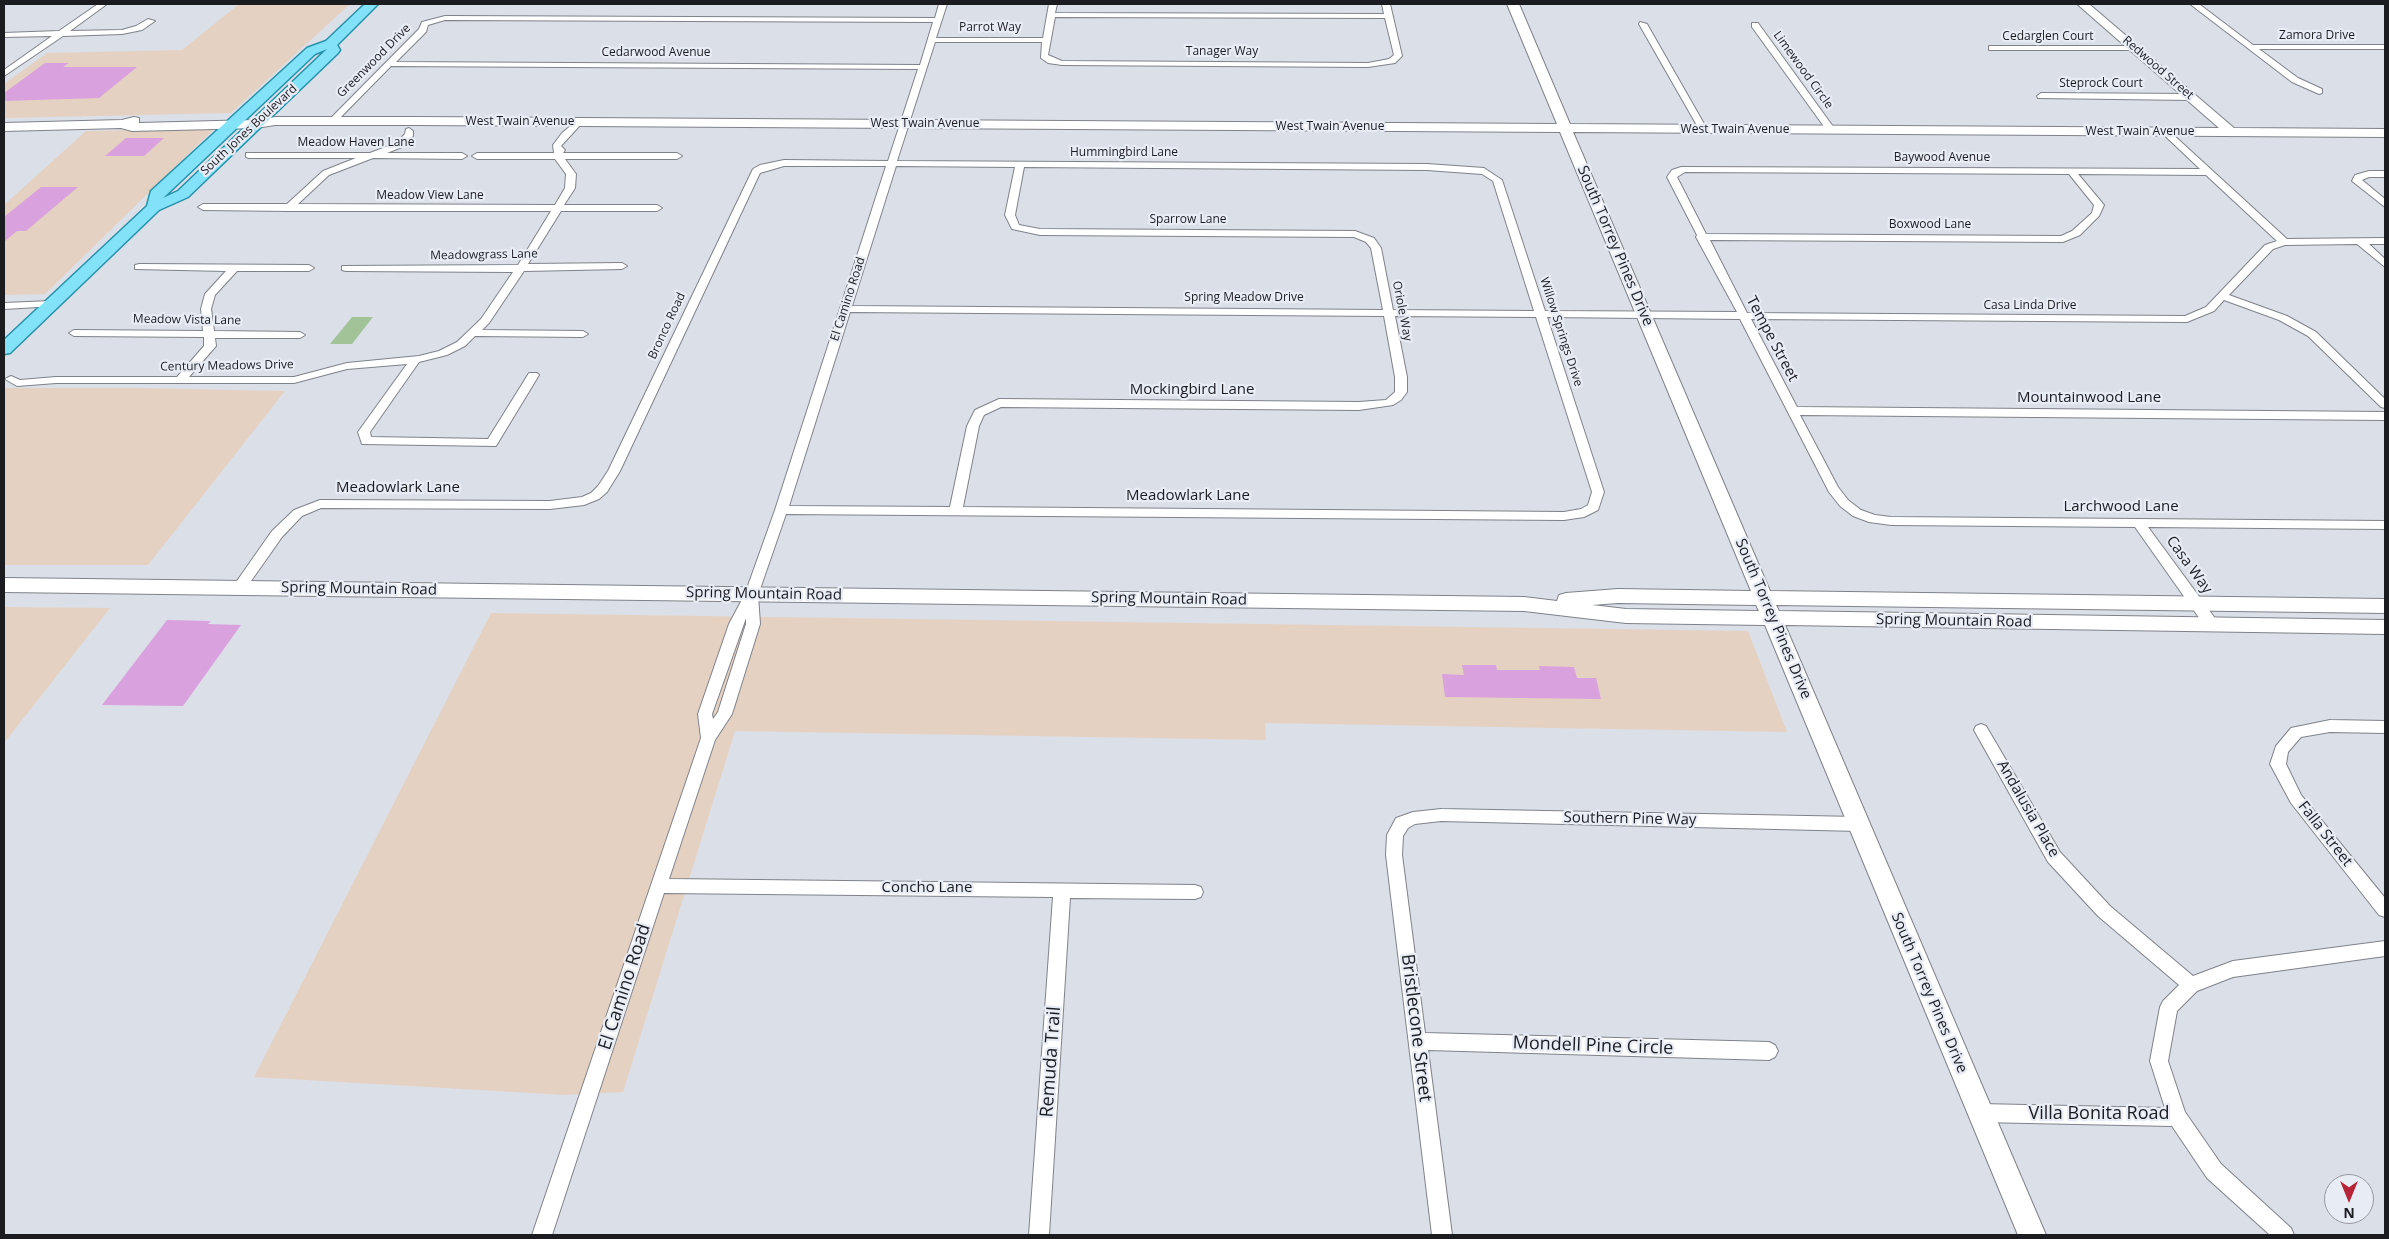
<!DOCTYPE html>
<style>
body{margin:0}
#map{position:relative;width:2389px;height:1239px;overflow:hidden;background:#dbdfe7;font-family:"Open Sans",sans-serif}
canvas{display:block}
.frame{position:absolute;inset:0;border:5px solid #1b1c20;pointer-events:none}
.north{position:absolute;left:2324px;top:1174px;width:50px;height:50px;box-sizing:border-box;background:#e8ecf5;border:1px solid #9699a0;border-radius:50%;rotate:180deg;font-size:14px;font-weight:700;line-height:20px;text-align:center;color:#1b1c20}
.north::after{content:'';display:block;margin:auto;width:18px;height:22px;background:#b62537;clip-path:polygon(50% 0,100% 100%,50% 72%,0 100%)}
</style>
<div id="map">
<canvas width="2389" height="1239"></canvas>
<div class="frame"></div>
<div class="north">N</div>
</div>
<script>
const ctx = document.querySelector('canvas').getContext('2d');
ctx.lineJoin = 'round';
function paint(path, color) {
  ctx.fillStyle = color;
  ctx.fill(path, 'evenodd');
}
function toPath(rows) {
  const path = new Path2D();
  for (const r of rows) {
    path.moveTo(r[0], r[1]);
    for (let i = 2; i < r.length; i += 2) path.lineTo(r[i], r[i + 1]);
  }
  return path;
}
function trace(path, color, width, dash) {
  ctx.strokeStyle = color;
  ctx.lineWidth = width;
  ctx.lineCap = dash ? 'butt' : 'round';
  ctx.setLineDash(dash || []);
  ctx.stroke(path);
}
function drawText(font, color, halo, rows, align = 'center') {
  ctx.font = font + ' "Open Sans",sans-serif';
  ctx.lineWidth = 4.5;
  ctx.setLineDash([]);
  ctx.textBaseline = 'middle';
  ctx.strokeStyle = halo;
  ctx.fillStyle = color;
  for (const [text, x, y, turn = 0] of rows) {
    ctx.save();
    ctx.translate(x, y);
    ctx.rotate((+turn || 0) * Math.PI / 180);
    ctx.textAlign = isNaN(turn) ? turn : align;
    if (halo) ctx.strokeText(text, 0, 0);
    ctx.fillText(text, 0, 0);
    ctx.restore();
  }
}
paint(toPath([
 [239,4,350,4,231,113,4,118,4,84,47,53,182,50],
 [214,129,45,294,4,295,4,205,86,131],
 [4,388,134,388,285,391,148,565,4,565],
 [4,607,110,608,4,743],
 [491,613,1748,631,1787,732,1265,723,1266,740,735,731,623,1092,566,1095,254,1077]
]), '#e5d1c2');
paint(toPath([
 [352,317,373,317,352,344,330,344]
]), '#a2c398');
paint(toPath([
 [45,63,69,63,63,67,137,67,99,98,4,101,4,93],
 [126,138,164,138,144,156,105,156],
 [41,187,78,187,26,231,17,231,4,242,4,217],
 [167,620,211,621,208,624,241,625,183,706,102,705],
 [1462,665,1496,665,1497,670,1540,670,1539,666,1574,667,1577,678,1596,678,1601,699,1445,697,1442,674,1464,675]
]), '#daa1df');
const street = toPath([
 [98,4,107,4,70,31,122,30,136,26,148,19,155,21,142,30,122,34,63,36,4,76,4,70,52,36,4,37,4,33,59,31,98,4],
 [939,4,947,4,936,38,1043,38,1049,4,1057,4,1055,13,1384,14,1382,4,1390,4,1402,56,1395,63,1368,67,1062,65,1048,63,1041,58,1042,42,935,42,897,161,1427,164,1484,168,1502,180,1545,311,1737,312,1696,237,1697,235,1667,177,1672,170,1681,167,2200,169,2161,132,2168,130,2287,239,2385,238,2385,244,2369,244,2385,259,2385,267,2357,244,2285,245,2273,249,2229,295,2287,316,2316,332,2385,399,2385,408,2381,407,2308,336,2279,320,2224,300,2214,311,2187,322,1751,319,1797,407,2385,412,2385,420,1800,415,1838,487,1848,500,1861,510,1875,515,1891,517,2385,521,2385,529,2148,527,2217,621,2219,625,2217,629,2212,630,2207,629,2135,527,1891,525,1869,522,1853,516,1840,506,1829,492,1740,319,1547,317,1604,492,1598,510,1584,517,1564,520,786,514,758,595,760,624,732,714,715,740,669,879,1195,885,1201,887,1203,892,1201,897,1195,899,1070,898,1049,1235,1029,1235,1053,897,664,893,552,1235,532,1235,701,738,698,714,729,624,745,594,775,510,886,166,784,166,760,173,620,471,607,492,599,499,584,505,550,509,321,508,302,516,282,537,244,591,234,591,232,588,272,531,294,510,320,500,550,501,582,497,591,493,598,486,608,471,753,169,760,165,784,160,888,161,918,69,391,66,335,123,328,121,419,29,422,22,445,16,935,18,939,4],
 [1055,17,1385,18,1394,55,1389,59,1368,63,1062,61,1048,55,1055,17],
 [445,20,933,22,920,65,396,62,426,32,428,25,445,20],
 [896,166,1015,167,1005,215,1012,229,1040,235,1354,237,1366,242,1371,248,1383,310,852,306,896,166],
 [1024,167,1427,170,1482,174,1493,181,1534,311,1393,310,1381,248,1374,238,1355,231,1040,229,1019,225,1015,215,1024,167],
 [1685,172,2069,174,2094,205,2092,213,2072,231,2061,236,1706,234,1677,177,1685,172],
 [2078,174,2206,175,2277,241,2265,245,2206,307,2185,316,1747,313,1710,240,2063,242,2080,235,2099,216,2104,205,2078,174],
 [850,312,1384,316,1395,377,1395,392,1386,400,1359,402,999,399,975,410,967,426,950,507,789,506,850,312],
 [1395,316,1536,317,1592,492,1588,505,1581,509,1564,512,963,507,979,426,984,415,1001,407,1359,410,1393,405,1401,400,1407,392,1407,377,1395,316],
 [746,618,746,624,718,712,713,719,712,714,746,618],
 [2190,4,2199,4,2253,45,2385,45,2385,49,2259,49,2298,78,2322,89,2322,93,2319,94,2292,82,2190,4],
 [1640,22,1647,24,1707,129,1706,131,1699,129,1639,24,1640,22],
 [1752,23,1758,23,1834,128,1834,132,1828,132,1752,27,1752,23],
 [1989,46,2134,46,2138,48,2134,50,1989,50,1989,46],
 [2041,93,2191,94,2195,97,2191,100,2038,98,2037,96,2041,93],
 [579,119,583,122,561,146,565,150,563,153,677,153,682,156,677,159,565,159,576,174,575,188,564,205,657,205,662,208,657,211,561,211,528,264,622,263,627,266,622,269,524,271,489,323,482,330,583,331,588,334,583,337,475,336,465,346,447,355,419,362,370,432,371,437,488,439,529,373,537,373,539,375,496,446,362,444,358,432,407,364,347,369,294,383,56,383,17,386,5,379,11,376,20,380,56,377,177,377,204,346,204,337,74,336,69,333,74,330,203,331,201,309,205,294,226,271,135,269,135,265,139,264,309,265,314,268,309,271,237,271,215,295,211,309,214,331,300,332,305,335,300,338,215,338,216,346,189,377,294,377,347,363,419,356,439,351,457,342,481,319,513,272,346,271,342,270,342,266,518,265,551,211,289,211,203,210,198,207,203,204,287,204,323,171,356,158,249,158,246,157,246,153,370,153,396,143,405,134,406,129,409,128,413,131,413,136,402,147,387,153,462,153,467,156,462,159,373,158,329,175,298,204,555,205,565,188,566,174,555,159,477,159,472,156,477,153,554,153,553,145,562,133,579,119],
 [2369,171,2385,171,2385,177,2369,177,2362,180,2385,199,2385,207,2352,181,2355,175,2369,171],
 [51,301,55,302,55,306,4,309,4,303,51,301],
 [2330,720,2385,721,2385,733,2330,732,2301,737,2288,752,2286,764,2301,795,2385,898,2385,917,2379,915,2291,803,2270,764,2276,746,2291,728,2330,720],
 [1981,724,1986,726,2060,852,2110,906,2193,976,2233,961,2385,941,2385,956,2233,977,2197,991,2177,1011,2168,1061,2185,1112,2221,1164,2291,1228,2294,1235,2270,1235,2207,1178,2172,1126,1980,1122,1973,1119,1971,1113,1973,1107,1980,1104,2165,1108,2150,1061,2160,1007,2163,1001,2179,985,2098,916,2048,862,1974,730,1976,726,1981,724],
 [1441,809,1859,817,1865,819,1867,824,1865,829,1859,831,1441,821,1415,824,1408,828,1403,836,1402,855,1425,1033,1769,1042,1775,1045,1778,1051,1775,1057,1769,1060,1428,1050,1452,1235,1432,1235,1386,855,1387,835,1396,818,1413,812,1441,809]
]);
const secondary = toPath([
 [1507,4,1519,4,1570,124,2219,128,2077,4,2089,4,2234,128,2385,129,2385,137,1573,132,1770,591,2385,599,2385,613,1776,605,1779,611,2385,620,2385,634,1785,625,2046,1235,2018,1235,1765,625,1626,623,1524,611,4,592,4,578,1524,597,1557,601,1559,595,1566,593,1618,589,1751,591,1560,132,418,125,275,125,256,128,132,131,121,128,4,131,4,123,122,120,134,117,139,118,139,123,256,120,275,117,418,117,1557,124,1507,4],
 [1618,603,1756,605,1759,611,1626,609,1592,605,1618,603]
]);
const primary = toPath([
 [365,4,378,4,337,45,340,50,338,53,188,197,159,210,10,353,4,354,4,340,147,206,151,191,307,48,326,41,365,4],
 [327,49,178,191,163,198,315,54,327,49]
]);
trace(street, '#7f828a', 2);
trace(secondary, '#7f828a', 2);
trace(primary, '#2790aa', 3);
paint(street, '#fff');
paint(secondary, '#fff');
paint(primary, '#82e2f8');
drawText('12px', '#1b1c20', '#e8ecf5', [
 ["Parrot Way",990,28],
 ["Zamora Drive",2317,36],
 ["Cedarglen Court",2048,37],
 ["Tanager Way",1222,52],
 ["Cedarwood Avenue",656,53],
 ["Greenwood Drive",374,61,-45],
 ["Redwood Street",2158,68,41],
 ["Limewood Circle",1803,70,54],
 ["Steprock Court",2101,84],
 ["West Twain Avenue",520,122],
 ["West Twain Avenue",925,124],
 ["West Twain Avenue",1330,127],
 ["South Jones Boulevard",249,130,-43],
 ["West Twain Avenue",1735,130],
 ["West Twain Avenue",2140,132],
 ["Meadow Haven Lane",356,143],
 ["Hummingbird Lane",1124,153],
 ["Baywood Avenue",1942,158],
 ["Meadow View Lane",430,196],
 ["Sparrow Lane",1188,220],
 ["Boxwood Lane",1930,225],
 ["Meadowgrass Lane",484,255,-1],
 ["Spring Meadow Drive",1244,298],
 ["El Camino Road",848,299,-72],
 ["Casa Linda Drive",2030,306],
 ["Oriole Way",1402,311,79],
 ["Meadow Vista Lane",187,320,1],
 ["Bronco Road",667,326,-65],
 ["Willow Springs Drive",1561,332,72],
 ["Century Meadows Drive",227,366,-1]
]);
drawText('15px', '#1b1c20', '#e8ecf5', [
 ["South Torrey Pines Drive",1615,246,67],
 ["Tempe Street",1772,339,62],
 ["Mockingbird Lane",1192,390],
 ["Mountainwood Lane",2089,398],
 ["Meadowlark Lane",398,488],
 ["Meadowlark Lane",1188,496],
 ["Larchwood Lane",2121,507],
 ["Casa Way",2189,565,54],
 ["Spring Mountain Road",359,589,1],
 ["Spring Mountain Road",764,594,1],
 ["Spring Mountain Road",1169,599,1],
 ["South Torrey Pines Drive",1773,619,67],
 ["Spring Mountain Road",1954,621,1],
 ["Andalusia Place",2028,809,60],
 ["Southern Pine Way",1630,819,1],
 ["Falla Street",2325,834,52],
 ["Concho Lane",927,888],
 ["South Torrey Pines Drive",1929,993,67]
]);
drawText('18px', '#1b1c20', '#e8ecf5', [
 ["El Camino Road",625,987,-72],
 ["Bristlecone Street",1416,1028,83],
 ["Mondell Pine Circle",1593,1046,2],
 ["Remuda Trail",1051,1062,-86],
 ["Villa Bonita Road",2099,1114]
]);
</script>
